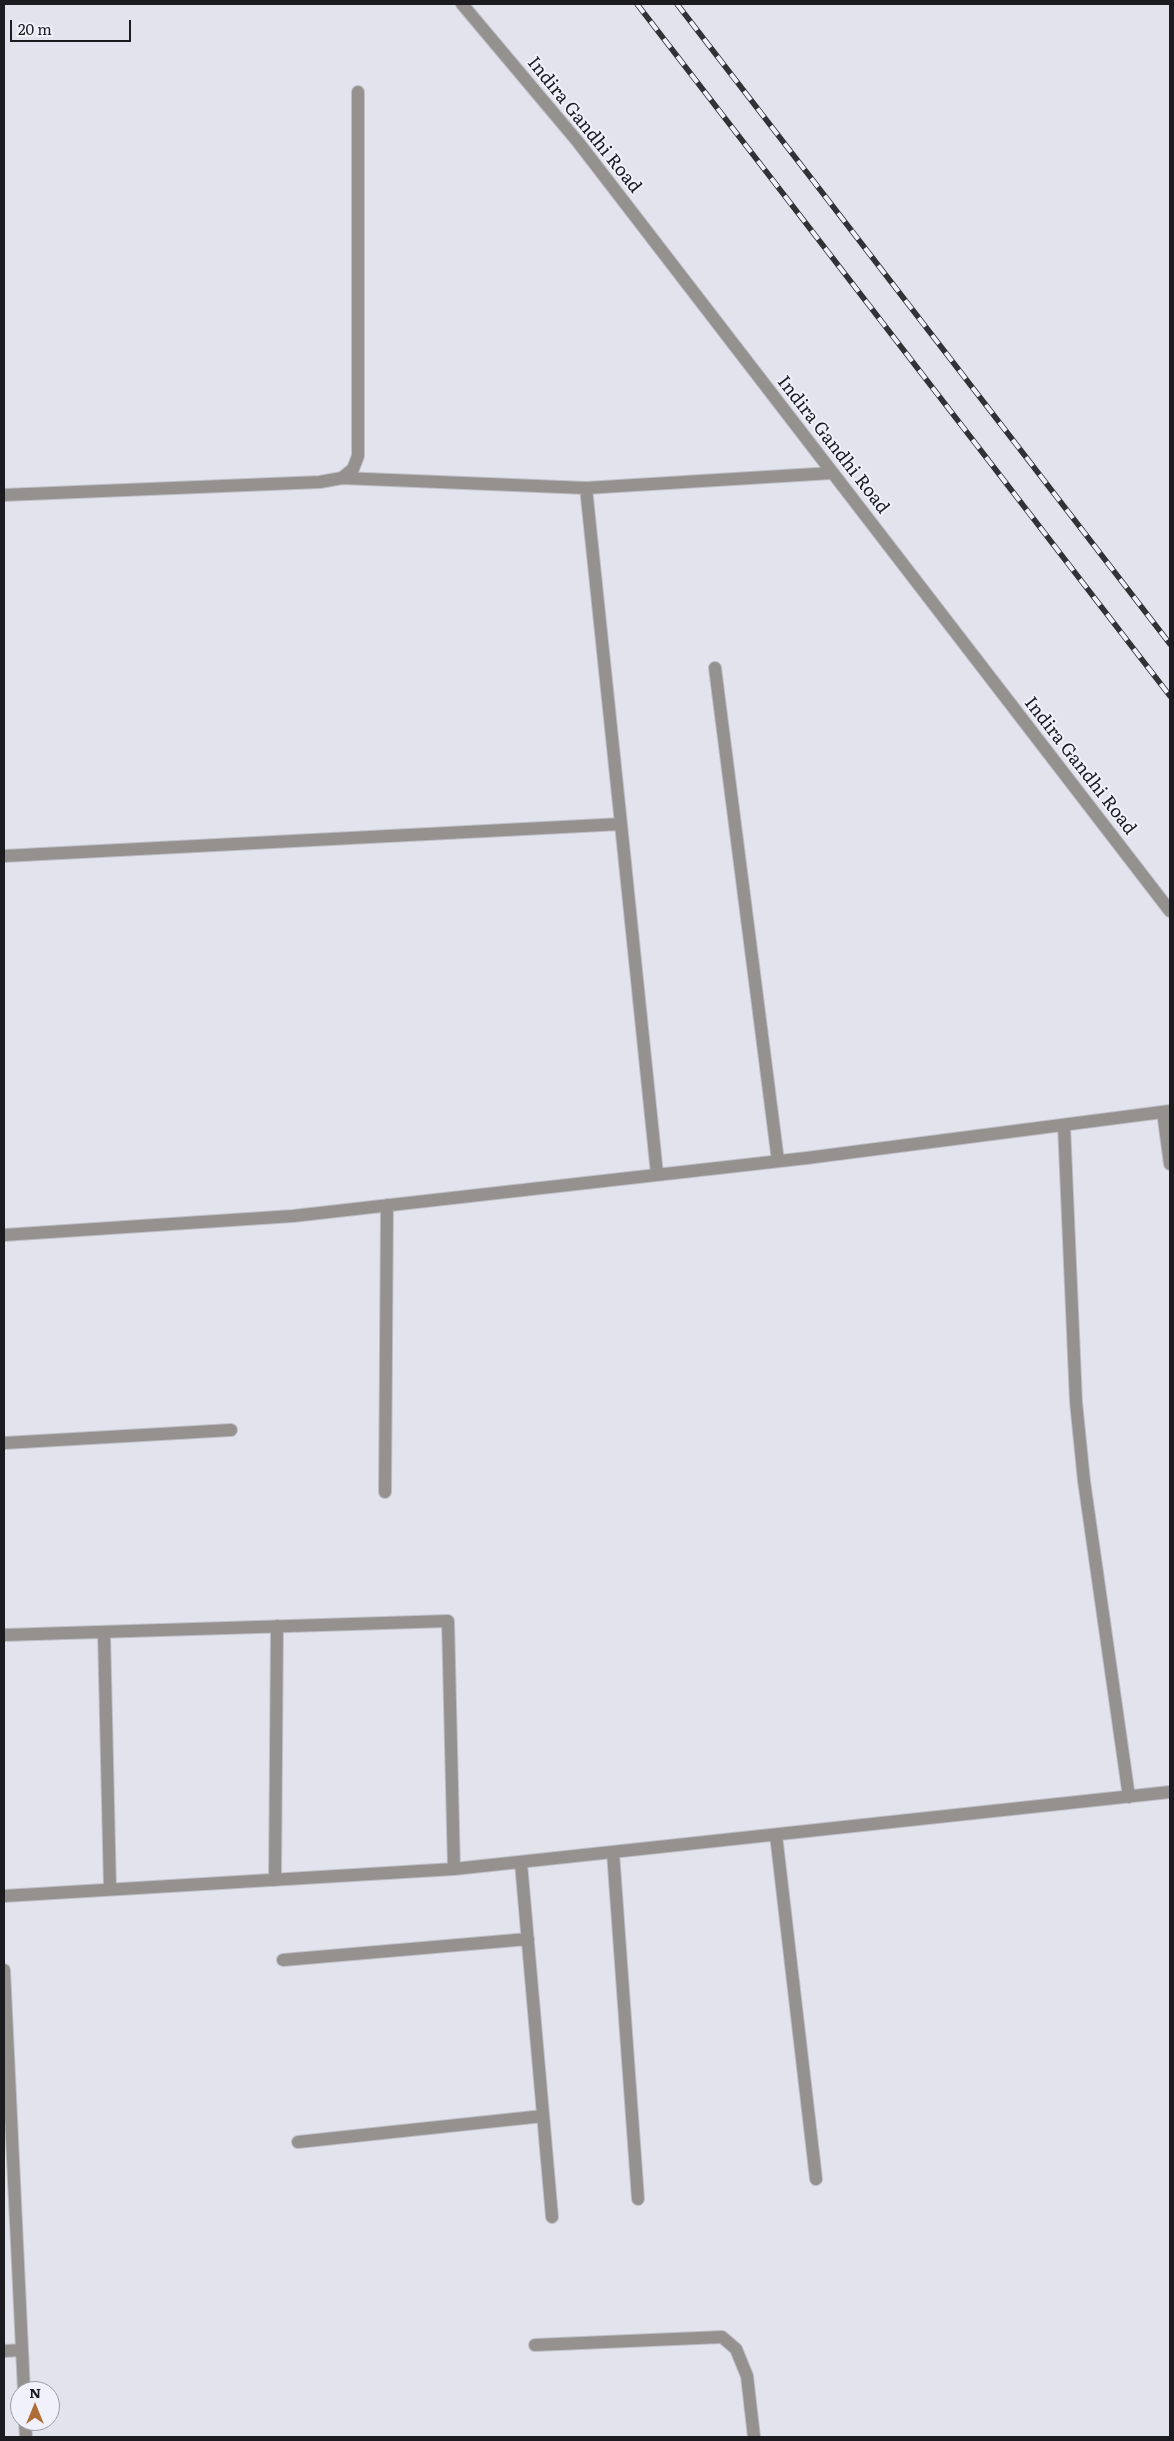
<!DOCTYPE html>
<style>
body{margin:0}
#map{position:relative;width:1174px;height:2441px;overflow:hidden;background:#e3e3ed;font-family:Literata,serif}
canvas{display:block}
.frame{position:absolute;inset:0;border:5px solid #1c1c20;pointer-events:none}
.north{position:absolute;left:10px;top:2381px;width:50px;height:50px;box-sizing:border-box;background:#f0f1fb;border:1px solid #9b9ca3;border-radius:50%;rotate:0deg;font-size:14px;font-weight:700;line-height:20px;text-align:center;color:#1c1c20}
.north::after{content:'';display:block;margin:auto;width:18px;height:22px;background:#ae6c37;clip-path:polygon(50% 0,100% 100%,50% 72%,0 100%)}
.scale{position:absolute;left:10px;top:20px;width:121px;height:22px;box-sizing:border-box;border:2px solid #1c1c20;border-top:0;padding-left:6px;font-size:15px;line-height:18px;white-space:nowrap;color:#1c1c20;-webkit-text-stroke:4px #f0f1fb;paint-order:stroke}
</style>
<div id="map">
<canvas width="1174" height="2441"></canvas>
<div class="frame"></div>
<div class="north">N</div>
<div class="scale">20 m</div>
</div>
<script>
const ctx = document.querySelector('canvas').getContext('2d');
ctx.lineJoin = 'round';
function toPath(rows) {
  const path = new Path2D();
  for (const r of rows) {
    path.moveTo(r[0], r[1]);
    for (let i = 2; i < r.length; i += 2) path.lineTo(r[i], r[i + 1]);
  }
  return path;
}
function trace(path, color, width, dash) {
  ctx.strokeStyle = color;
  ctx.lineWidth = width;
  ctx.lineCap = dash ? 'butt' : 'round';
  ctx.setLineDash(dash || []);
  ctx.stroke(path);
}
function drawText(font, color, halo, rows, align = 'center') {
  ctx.font = font + ' Literata,serif';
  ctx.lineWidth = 4;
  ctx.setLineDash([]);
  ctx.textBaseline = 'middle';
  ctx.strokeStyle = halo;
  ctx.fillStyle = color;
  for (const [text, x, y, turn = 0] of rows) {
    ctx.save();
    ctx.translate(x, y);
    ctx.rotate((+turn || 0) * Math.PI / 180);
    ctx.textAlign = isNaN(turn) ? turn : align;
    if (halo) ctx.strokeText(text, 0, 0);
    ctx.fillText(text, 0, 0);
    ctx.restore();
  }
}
const minor = toPath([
 [462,4,578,142,1170,911],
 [342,478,586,488],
 [4,495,320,482,342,478,353,469,358,456,358,92],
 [715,668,778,1161],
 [621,824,657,1174],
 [4,856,621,824,586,488,832,473],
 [1163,1112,1170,1164],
 [1064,1125,1076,1402,1084,1481,1129,1797],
 [4,1235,293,1216,807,1158,1170,1111],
 [4,1443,231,1430],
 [385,1492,387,1205],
 [104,1632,110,1889],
 [4,1635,448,1621,454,1869],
 [776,1835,816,2179],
 [613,1852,638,2199],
 [521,1863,552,2217],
 [275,1880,277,1626],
 [4,1896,454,1869,1170,1792],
 [283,1960,528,1939],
 [4,1970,24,2391],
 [298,2142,543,2116],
 [535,2345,722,2337,736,2349,747,2376,754,2437],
 [4,2351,22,2350],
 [25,2421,26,2437]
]);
trace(minor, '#bfbfc8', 14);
trace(minor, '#95918f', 12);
const rail = toPath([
 [637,4,1170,696],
 [677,4,1170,644]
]);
trace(rail, '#323236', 5.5);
trace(rail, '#f0f1fb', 4, [11]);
drawText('18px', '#1c1c20', '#f0f1fb', [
 ["Indira Gandhi Road",584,125,51],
 ["Indira Gandhi Road",833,445,52],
 ["Indira Gandhi Road",1080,766,52]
]);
</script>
